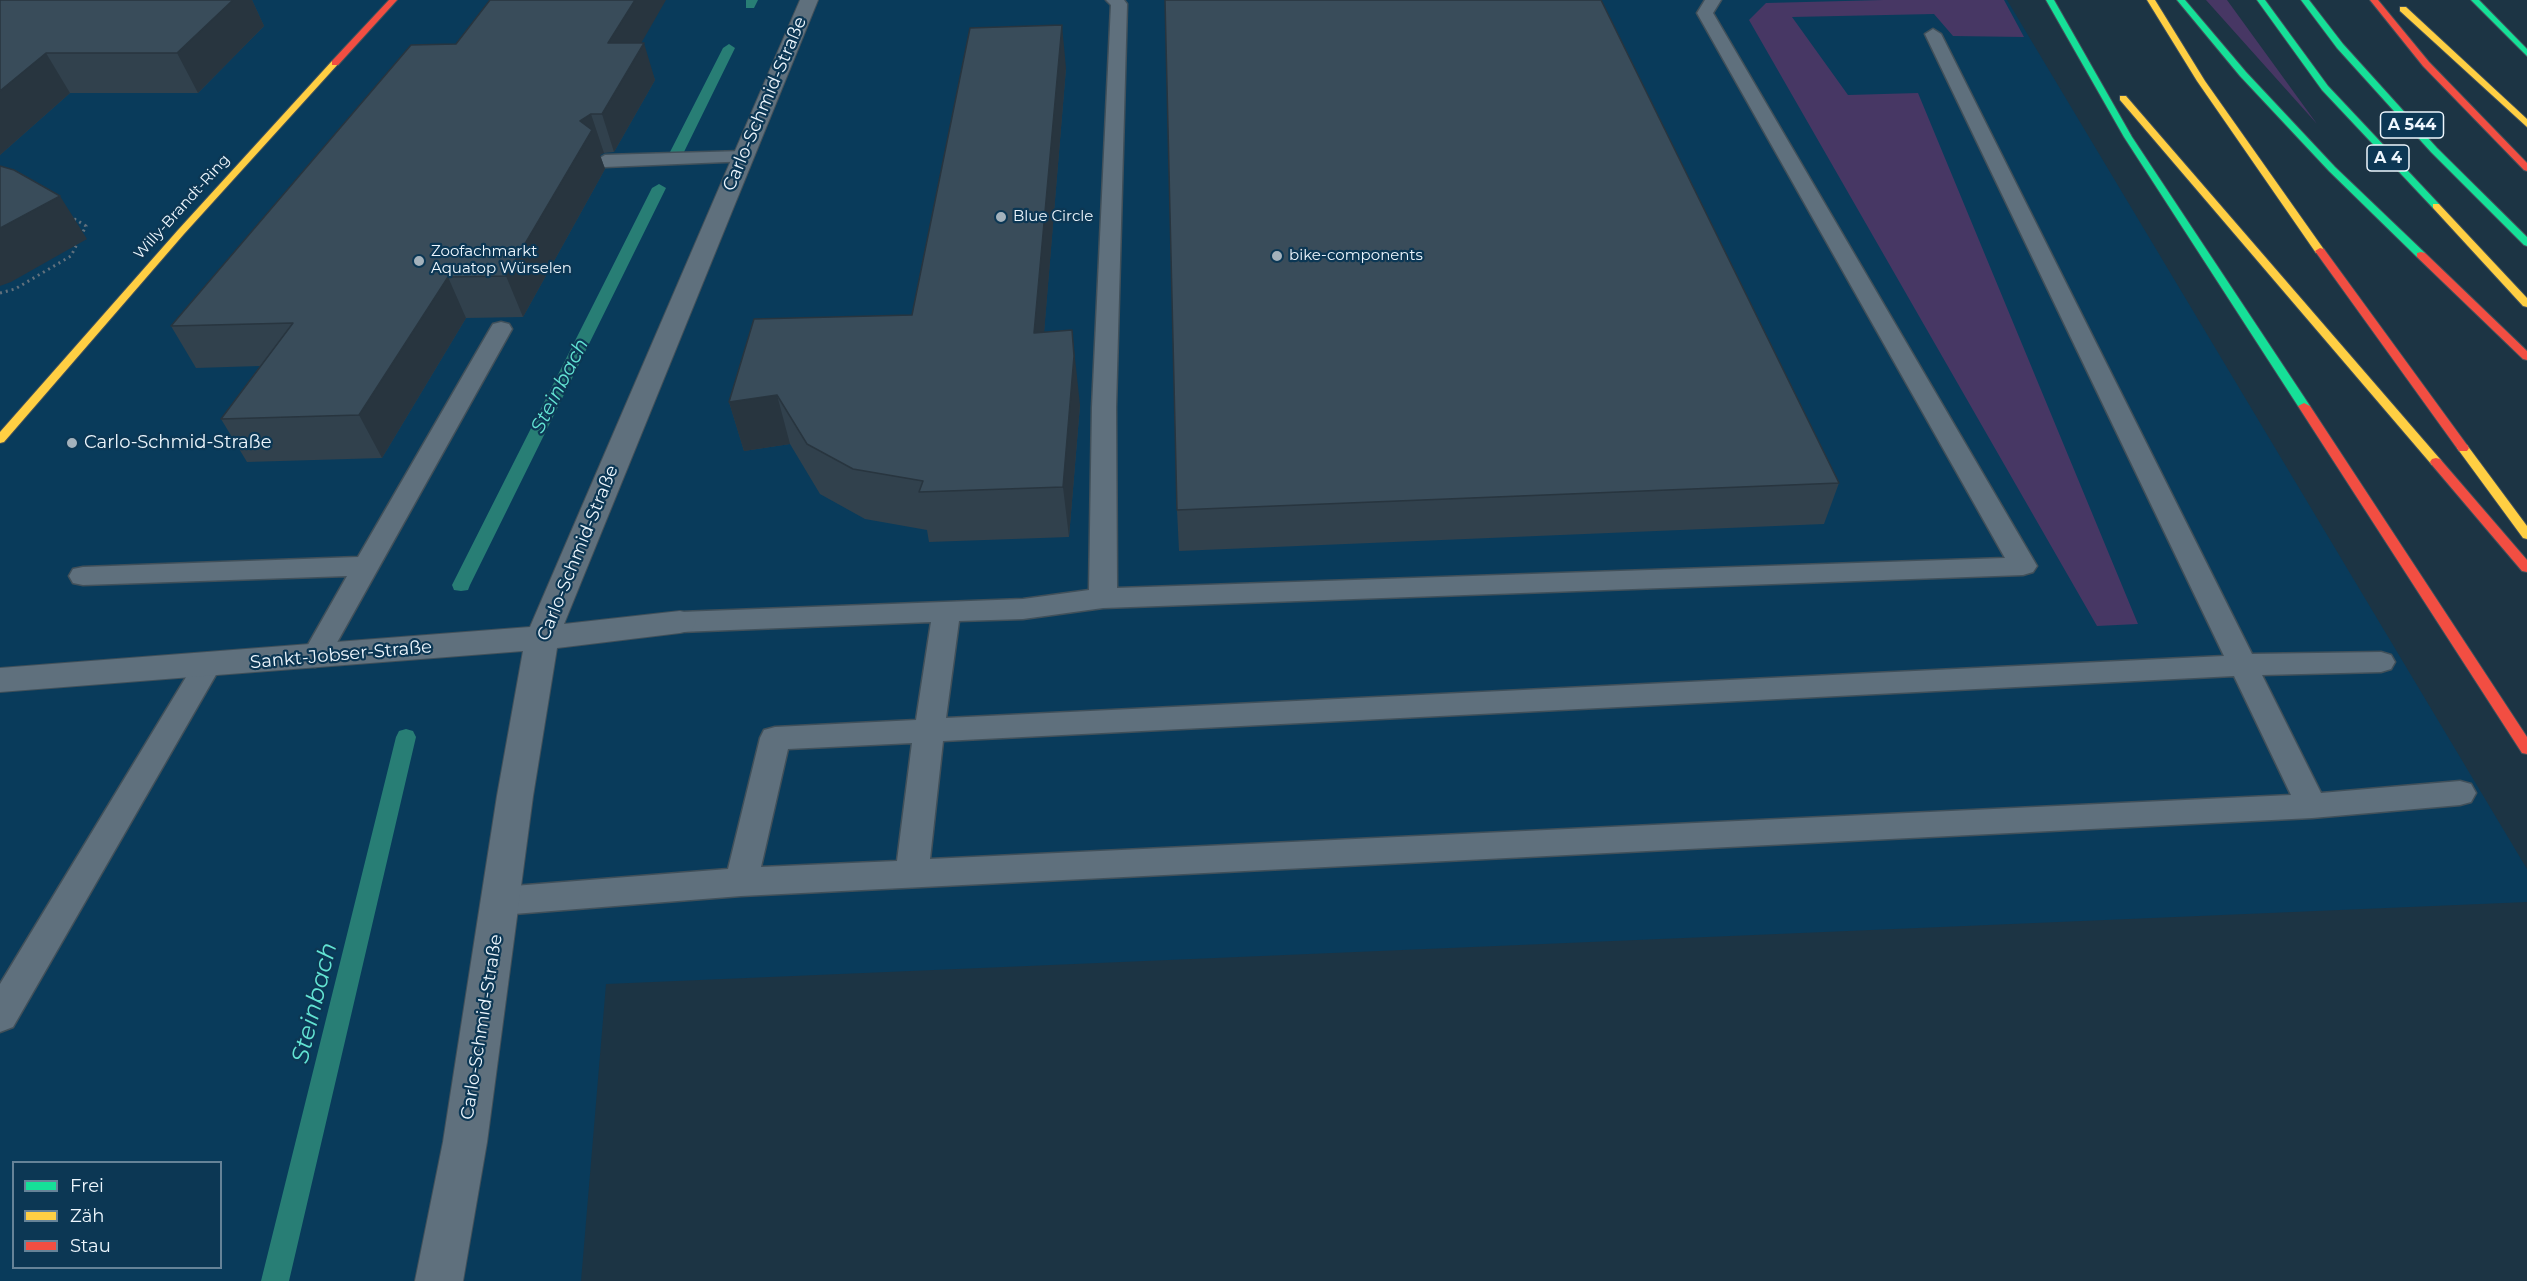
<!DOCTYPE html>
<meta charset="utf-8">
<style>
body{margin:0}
#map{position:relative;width:2527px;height:1281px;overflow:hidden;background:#1c3444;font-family:Montserrat,sans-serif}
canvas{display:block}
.legend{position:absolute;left:12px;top:1161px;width:210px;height:108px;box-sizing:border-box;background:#0c3754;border:2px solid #668398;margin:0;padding:8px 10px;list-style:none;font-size:18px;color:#edf6fd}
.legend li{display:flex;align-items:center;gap:12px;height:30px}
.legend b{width:30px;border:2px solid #668398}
</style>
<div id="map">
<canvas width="2527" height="1281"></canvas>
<ul class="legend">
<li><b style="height:8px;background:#16e098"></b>Frei</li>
<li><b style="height:8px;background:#ffcf43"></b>Zäh</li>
<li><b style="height:8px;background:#f24e42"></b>Stau</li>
</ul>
</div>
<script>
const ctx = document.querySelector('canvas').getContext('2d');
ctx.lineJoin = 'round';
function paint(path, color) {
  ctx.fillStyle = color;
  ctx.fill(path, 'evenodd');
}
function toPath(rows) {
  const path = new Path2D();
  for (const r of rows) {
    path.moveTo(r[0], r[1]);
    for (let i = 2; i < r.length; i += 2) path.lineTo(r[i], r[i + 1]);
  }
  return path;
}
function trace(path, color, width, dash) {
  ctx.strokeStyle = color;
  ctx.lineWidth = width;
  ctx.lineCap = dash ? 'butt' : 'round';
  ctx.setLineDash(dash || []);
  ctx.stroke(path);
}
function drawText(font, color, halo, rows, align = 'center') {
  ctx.font = font + ' Montserrat,sans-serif';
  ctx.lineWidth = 4.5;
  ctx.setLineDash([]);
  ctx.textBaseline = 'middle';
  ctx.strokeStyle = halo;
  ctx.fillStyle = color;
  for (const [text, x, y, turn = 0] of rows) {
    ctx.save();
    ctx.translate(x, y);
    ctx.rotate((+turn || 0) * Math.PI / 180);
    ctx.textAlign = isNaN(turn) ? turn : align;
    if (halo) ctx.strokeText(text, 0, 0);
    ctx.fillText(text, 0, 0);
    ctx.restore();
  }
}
paint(toPath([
 [0,0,2007,0,2527,869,2527,902,606,984,581,1281,0,1281],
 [14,1162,220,1162,220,1268,14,1268]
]), '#093b5b');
paint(toPath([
 [1883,0,2004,0,2024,37,1953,36,1934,14,1792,17,1848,95,1918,93,2138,624,2097,626,1749,20,1766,3],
 [2206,0,2227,0,2317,124]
]), '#473764');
paint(toPath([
 [746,0,758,0,754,8,746,8,746,0],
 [729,44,735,48,683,154,681,157,671,157,669,154,723,48,729,44],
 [659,184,666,188,470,585,468,590,461,591,454,590,452,585,652,188,659,184],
 [406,729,413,731,416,737,289,1281,261,1281,396,737,399,731,406,729]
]), '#287e75');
const lane = toPath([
 [1106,0,1124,0,1127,4,1116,407,1117,588,2005,558,1697,13,1705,0,1721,0,1713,13,2037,566,2033,572,2023,575,1103,608,1023,619,959,621,946,718,2224,656,1925,34,1933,29,1941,34,2252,654,2381,652,2391,655,2395,662,2391,669,2381,672,2262,675,2321,793,2460,781,2471,784,2476,793,2471,802,2460,805,2312,818,741,896,501,915,489,911,484,901,489,891,501,887,728,869,760,738,764,730,775,727,916,720,931,622,680,632,670,629,666,622,670,615,680,612,1023,599,1089,590,1092,407,1111,5,1106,0],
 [2234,676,2291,795,930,859,943,741,2234,676],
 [912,743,897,861,761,867,788,749,912,743],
 [743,151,750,153,753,157,750,161,605,167,595,161,605,155,743,151],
 [501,322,509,324,512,329,325,664,315,667,305,664,301,657,347,576,83,585,73,583,69,576,73,569,83,567,358,557,490,329,493,324,501,322],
 [207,656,217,659,221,666,13,1027,0,1032,0,984,197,659,207,656]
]);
const street = toPath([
 [800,0,818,0,564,624,680,611,692,614,696,622,692,630,680,633,557,648,533,796,487,1142,463,1281,415,1281,443,1142,497,796,523,651,0,692,0,668,530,627,800,0]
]);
const fast = toPath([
 [2046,0,2054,0,2132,137,2310,406,2308,408,2304,409,2298,406,2124,137,2046,0],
 [2177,0,2185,0,2246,72,2335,167,2425,253,2425,257,2417,257,2329,171,2240,76,2177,0],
 [2257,0,2265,0,2328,86,2439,204,2439,208,2433,208,2322,90,2257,0],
 [2301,0,2309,0,2343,44,2437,148,2527,237,2527,246,2524,245,2431,152,2337,48,2301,0],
 [2471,0,2479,0,2527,49,2527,56,2471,0]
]);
const slow = toPath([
 [2147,0,2155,0,2205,81,2325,251,2324,253,2316,253,2197,81,2147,0],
 [2400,7,2406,7,2527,119,2527,127,2400,11,2400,7],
 [332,61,339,63,184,234,4,442,0,443,0,432,178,230,332,61],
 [2120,96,2126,96,2440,459,2442,462,2440,465,2432,465,2120,100,2120,96],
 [2433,204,2439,204,2527,298,2527,307,2523,306,2433,208,2433,204],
 [2463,444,2467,445,2527,526,2527,539,2523,538,2457,448,2463,444]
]);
const jam = toPath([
 [389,0,397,0,338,65,332,65,332,61,389,0],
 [2370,0,2378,0,2429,62,2527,163,2527,171,2524,170,2423,66,2370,0],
 [2320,248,2324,249,2467,445,2469,448,2467,451,2459,451,2315,251,2320,248],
 [2421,252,2425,253,2527,351,2527,360,2523,359,2417,257,2417,253,2421,252],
 [2304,403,2310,406,2527,737,2527,754,2522,753,2298,406,2304,403],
 [2436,458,2440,459,2527,560,2527,572,2522,571,2432,465,2430,462,2432,459,2436,458]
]);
trace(lane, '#41505a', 3);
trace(street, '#41505a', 2);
trace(fast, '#41505a', 2);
trace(slow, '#41505a', 2);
trace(jam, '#41505a', 2);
trace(toPath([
 [71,217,76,220]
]), '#62717d', 2, [2, 3]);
trace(toPath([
 [0,293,15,289,71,256,86,226,73,218]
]), '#62717d', 3, [2, 4]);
paint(lane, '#5f707d');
paint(street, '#5f707d');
paint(fast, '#16e098');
paint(slow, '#ffcf43');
paint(jam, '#f24e42');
paint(toPath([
 [0,0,252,0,264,26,198,93,70,93,0,155],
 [642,43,655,80,614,152,604,153,600,155,605,169,523,317,466,318,382,458,247,462,221,419,260,366,196,368,171,326,456,44],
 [1066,68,1044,332,1080,405,1069,537,929,542,927,530,865,519,820,494,790,444,744,451,729,402,912,315],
 [1839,483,1824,524,1179,551,1177,510]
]), '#31414d');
paint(toPath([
 [233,0,252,0,264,26,198,93,177,53],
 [635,0,666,0,620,80,608,43],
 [1062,25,1066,68,1040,382,1034,333],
 [644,43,655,80,614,152,602,114],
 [46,53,70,93,0,155,0,91],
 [591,114,604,153,600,155,605,169,523,317,506,276,580,121],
 [60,196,87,239,11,282,0,286,0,228],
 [448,277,466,318,382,458,359,415],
 [1072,330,1080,405,1069,537,1063,487],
 [777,395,790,444,744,451,729,402]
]), '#28353f');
const building = toPath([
 [0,0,233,0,177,53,46,53,0,91,0,0],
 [490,0,635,0,608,43,644,43,602,114,591,114,580,121,592,130,506,276,448,277,359,415,221,419,293,323,171,326,411,45,456,44,490,0],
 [1165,0,1601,0,1839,483,1177,510,1165,0],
 [1062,25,1034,333,1072,330,1074,356,1063,487,919,492,923,481,853,469,807,444,777,395,729,402,754,319,912,315,970,28,1062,25],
 [0,166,14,170,60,196,0,228,0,166]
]);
paint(building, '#394c5a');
trace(building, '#28353f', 1.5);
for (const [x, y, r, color] of [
 [1001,217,6,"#a4b2bc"],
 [1277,256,6,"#a4b2bc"],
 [419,261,6,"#a4b2bc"],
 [72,443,6,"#a4b2bc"]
]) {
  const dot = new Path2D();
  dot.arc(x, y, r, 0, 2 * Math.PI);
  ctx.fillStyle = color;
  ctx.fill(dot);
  trace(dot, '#0c3754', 2);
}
drawText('15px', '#edf6fd', '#0c3754', [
 ["Willy-Brandt-Ring",182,207,-48]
]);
drawText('15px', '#edf6fd', '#0c3754', [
 ["Blue Circle",1013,217],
 ["Zoofachmarkt",431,252],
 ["Aquatop Würselen",431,269],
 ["bike-components",1289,256]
], 'left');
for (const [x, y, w] of [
 [2412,125,63],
 [2388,158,42]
]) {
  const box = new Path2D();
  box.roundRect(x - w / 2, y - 13, w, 26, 4.5);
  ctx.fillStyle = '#0c3754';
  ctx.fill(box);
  trace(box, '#edf6fd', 1.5);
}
drawText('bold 16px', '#edf6fd', null, [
 ["A 544",2412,125],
 ["A 4",2388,158]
]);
drawText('18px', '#edf6fd', '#0c3754', [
 ["Carlo-Schmid-Straße",765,104,-67],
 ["Carlo-Schmid-Straße",578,553,-68],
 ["Sankt-Jobser-Straße",341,655,-5],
 ["Carlo-Schmid-Straße",482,1027,-81]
]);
drawText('18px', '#edf6fd', '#0c3754', [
 ["Carlo-Schmid-Straße",84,443]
], 'left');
drawText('italic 20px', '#62e3d3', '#0c3754', [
 ["Steinbach",560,386,-63]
]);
drawText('italic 24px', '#62e3d3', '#0c3754', [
 ["Steinbach",315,1003,-76]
]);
</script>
